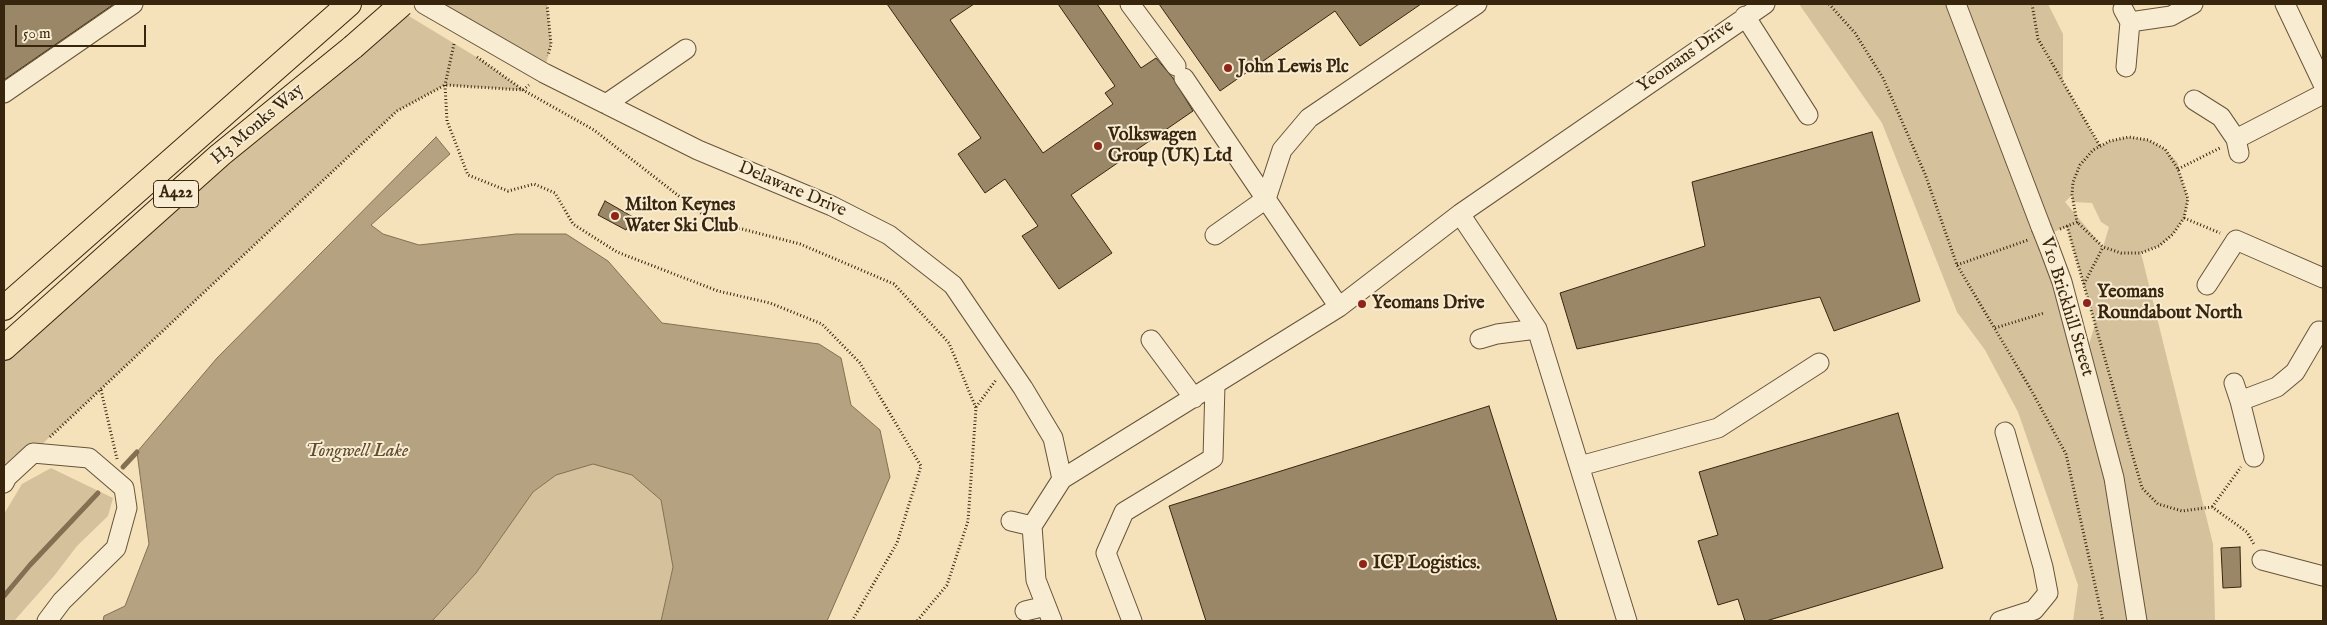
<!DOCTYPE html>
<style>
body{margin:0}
#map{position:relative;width:2327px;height:625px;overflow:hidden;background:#f5e2ba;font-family:"IM FELL English",serif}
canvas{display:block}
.frame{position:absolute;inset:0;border:5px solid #38250e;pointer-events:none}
.scale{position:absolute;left:15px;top:25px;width:131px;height:22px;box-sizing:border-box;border:2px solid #38250e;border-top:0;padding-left:6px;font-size:15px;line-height:18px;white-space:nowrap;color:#38250e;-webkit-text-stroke:4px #f8ecd2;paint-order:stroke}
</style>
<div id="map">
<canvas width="2327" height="625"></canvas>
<div class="frame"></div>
<div class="scale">50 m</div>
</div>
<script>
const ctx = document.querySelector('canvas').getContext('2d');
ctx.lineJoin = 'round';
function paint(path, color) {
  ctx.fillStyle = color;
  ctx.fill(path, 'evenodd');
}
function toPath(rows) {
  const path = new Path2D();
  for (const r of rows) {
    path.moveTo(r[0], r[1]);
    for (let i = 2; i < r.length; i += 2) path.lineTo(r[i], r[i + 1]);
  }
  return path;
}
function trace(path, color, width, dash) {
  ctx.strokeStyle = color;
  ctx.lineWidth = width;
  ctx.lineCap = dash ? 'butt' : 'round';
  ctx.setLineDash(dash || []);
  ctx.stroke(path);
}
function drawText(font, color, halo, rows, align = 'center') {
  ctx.font = font + ' "IM FELL English",serif';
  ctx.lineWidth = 4;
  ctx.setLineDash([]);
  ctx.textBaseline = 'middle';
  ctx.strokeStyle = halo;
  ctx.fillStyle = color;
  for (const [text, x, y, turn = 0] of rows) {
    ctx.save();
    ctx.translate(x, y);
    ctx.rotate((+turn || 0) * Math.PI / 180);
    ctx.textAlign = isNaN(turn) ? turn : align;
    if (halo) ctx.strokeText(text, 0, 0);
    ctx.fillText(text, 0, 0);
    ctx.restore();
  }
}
paint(toPath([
 [424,4,547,4,551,44,544,73],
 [1799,4,2048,4,2063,34,2063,82,2100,146,2110,141,2129,137,2148,140,2165,149,2178,163,2178,169,2188,199,2184,218,2173,234,2159,246,2141,253,2213,544,2215,621,2073,621,2078,585,2018,412,1985,350,1957,312,1882,123],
 [2072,195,2072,202,2092,203,2101,222,2109,227,2103,247,2065,202],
 [2067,227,2095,324,2084,362,2045,235],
 [399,10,483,61,523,90,445,85,397,111,4,480,4,348],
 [593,463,632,475,661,499,673,567,661,621,432,621,476,573,533,492,556,475],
 [51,468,113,498,108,516,77,546,54,576,14,621,4,621,4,514,22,484]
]), '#d5c29d');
const water = toPath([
 [436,137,450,154,371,225,383,234,419,245,516,234,566,234,608,261,662,323,819,344,841,358,851,405,880,430,890,477,827,621,661,621,673,567,661,500,632,475,593,464,556,475,533,492,476,573,432,621,103,621,104,616,125,606,149,544,137,452,217,358,436,137]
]);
paint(water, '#b5a280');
trace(water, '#837052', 1);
trace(toPath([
 [123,467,137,452],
 [4,596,30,565,98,493]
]), '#837052', 5);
const building = toPath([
 [4,4,114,4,4,80,4,4],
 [887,4,974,4,950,20,1043,153,1113,104,1105,93,1115,86,1058,4,1097,4,1141,68,1156,58,1173,78,1193,111,1071,195,1112,253,1059,289,1022,236,1038,226,1005,179,985,193,958,154,981,138,887,4],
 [1159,4,1421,4,1360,46,1335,11,1220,91,1159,4],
 [1872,132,1920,301,1834,331,1820,297,1577,349,1560,293,1705,246,1692,182,1872,132],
 [605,201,633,217,626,230,598,215,605,201],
 [1489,406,1557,621,1206,621,1169,506,1489,406],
 [1898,413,1943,568,1766,621,1745,621,1738,599,1718,605,1698,541,1718,535,1699,472,1898,413],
 [2240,547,2241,587,2223,588,2221,548,2240,547]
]);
paint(building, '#9a8767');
trace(building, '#38250e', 1);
const minor = toPath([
 [424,4,544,73,698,150,832,206,889,235,953,285,1023,388,1053,438,1062,479],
 [1130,4,1176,66],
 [1956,4,2041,227],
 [2285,4,2323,84],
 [2123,9,2130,22,2171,16,2193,4],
 [1745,16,1808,115],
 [2126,67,2130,22],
 [1184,78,1339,307],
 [4,93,133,4],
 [2194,100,2221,117,2236,139,2239,153],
 [606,104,686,49],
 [2236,139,2323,94],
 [1460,214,1537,329,1627,621],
 [1215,235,1266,199,1282,150,1309,118,1477,4],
 [2049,247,2062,282,2114,478,2137,621],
 [2207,285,2236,240,2323,278],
 [1480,339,1497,334,1537,329],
 [1151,340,1194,398],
 [2234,383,2240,401],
 [2254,457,2240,401,2277,387,2295,372,2319,331],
 [1580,466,1718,428,1819,363],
 [4,483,7,477,33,453,89,458,124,488,127,508,116,548,62,601,47,621],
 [1011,521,1032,526],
 [2262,560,2323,576],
 [1025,611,1046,606],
 [1052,621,1036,580,1032,526,1062,479,1339,307,1460,214,1765,4],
 [1132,621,1106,553,1124,512,1213,458,1215,385],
 [2000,621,2034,610,2048,593,2043,567,2005,432]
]);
const major = toPath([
 [4,308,349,4],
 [4,348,220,155,353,47]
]);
trace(minor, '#675439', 21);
trace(major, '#38250e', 26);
trace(toPath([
 [547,4,551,44,548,56],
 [1829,4,1855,33,1883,78,1925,174,1957,265,2030,388,2066,454,2103,621],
 [2032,4,2038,39,2100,146],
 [454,44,445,85,447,121,468,175,508,191,534,184,555,193,573,224,617,252,718,291,770,303,822,324,860,363,921,466,897,543,852,621],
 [477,57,523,90,594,130,711,221,800,244,894,284,949,343,976,408,968,521,947,585,917,621],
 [2178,169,2220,148],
 [2184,218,2220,233],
 [2067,226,2142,488,2158,504,2182,511,2212,507,2247,532,2255,546],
 [2060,229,2077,222,2072,195,2073,182,2080,165,2093,150,2110,141,2129,137,2148,140,2165,149,2178,169,2188,199,2184,218,2173,234,2159,246,2141,253,2121,253,2103,247,2077,222],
 [1957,265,2028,240],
 [2084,284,2103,247],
 [1995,328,2044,313],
 [101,390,117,459],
 [976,407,996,380],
 [50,437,397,111,445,85,523,90,529,85],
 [2212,507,2241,467]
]), '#38250e', 3, [1, 2.5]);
trace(minor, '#f8ecd2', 19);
trace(major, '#f5e2ba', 24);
const minorBridge = toPath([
 [2041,227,2049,247]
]);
const majorBridge = toPath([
 [353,47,402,4]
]);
trace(minorBridge, '#675439', 21, []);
trace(majorBridge, '#38250e', 26, []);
trace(minorBridge, '#f8ecd2', 19);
trace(majorBridge, '#f5e2ba', 24);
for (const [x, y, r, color] of [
 [1228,68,5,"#8f2418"],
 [1098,146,5,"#8f2418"],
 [615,216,5,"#8f2418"],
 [2087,303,5,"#8f2418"],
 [1362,304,5,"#8f2418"],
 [1363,564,5,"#8f2418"]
]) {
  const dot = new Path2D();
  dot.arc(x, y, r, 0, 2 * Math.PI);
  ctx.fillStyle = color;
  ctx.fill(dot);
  trace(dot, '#f8ecd2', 2);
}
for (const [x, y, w] of [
 [176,194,45]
]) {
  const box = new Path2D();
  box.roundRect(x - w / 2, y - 13.5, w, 27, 4);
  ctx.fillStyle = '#f8ecd2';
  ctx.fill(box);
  trace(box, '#38250e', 1);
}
drawText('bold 16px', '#38250e', null, [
 ["A422",176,194]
]);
drawText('18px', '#38250e', '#f8ecd2', [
 ["Yeomans Drive",1686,57,-35],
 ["H3 Monks Way",258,125,-40],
 ["Delaware Drive",792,190,23],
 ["V10 Brickhill Street",2066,307,73]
]);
drawText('bold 18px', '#38250e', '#f8ecd2', [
 ["John Lewis Plc",1238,68],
 ["Volkswagen",1108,136],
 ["Group (UK) Ltd",1108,157],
 ["Milton Keynes",625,206],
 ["Water Ski Club",625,227],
 ["Yeomans",2097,293],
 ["Roundabout North",2097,314],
 ["Yeomans Drive",1372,304],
 ["ICP Logistics.",1373,564]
], 'left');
drawText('italic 19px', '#5e4a30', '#f8ecd2', [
 ["Tongwell Lake",357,452]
]);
</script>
